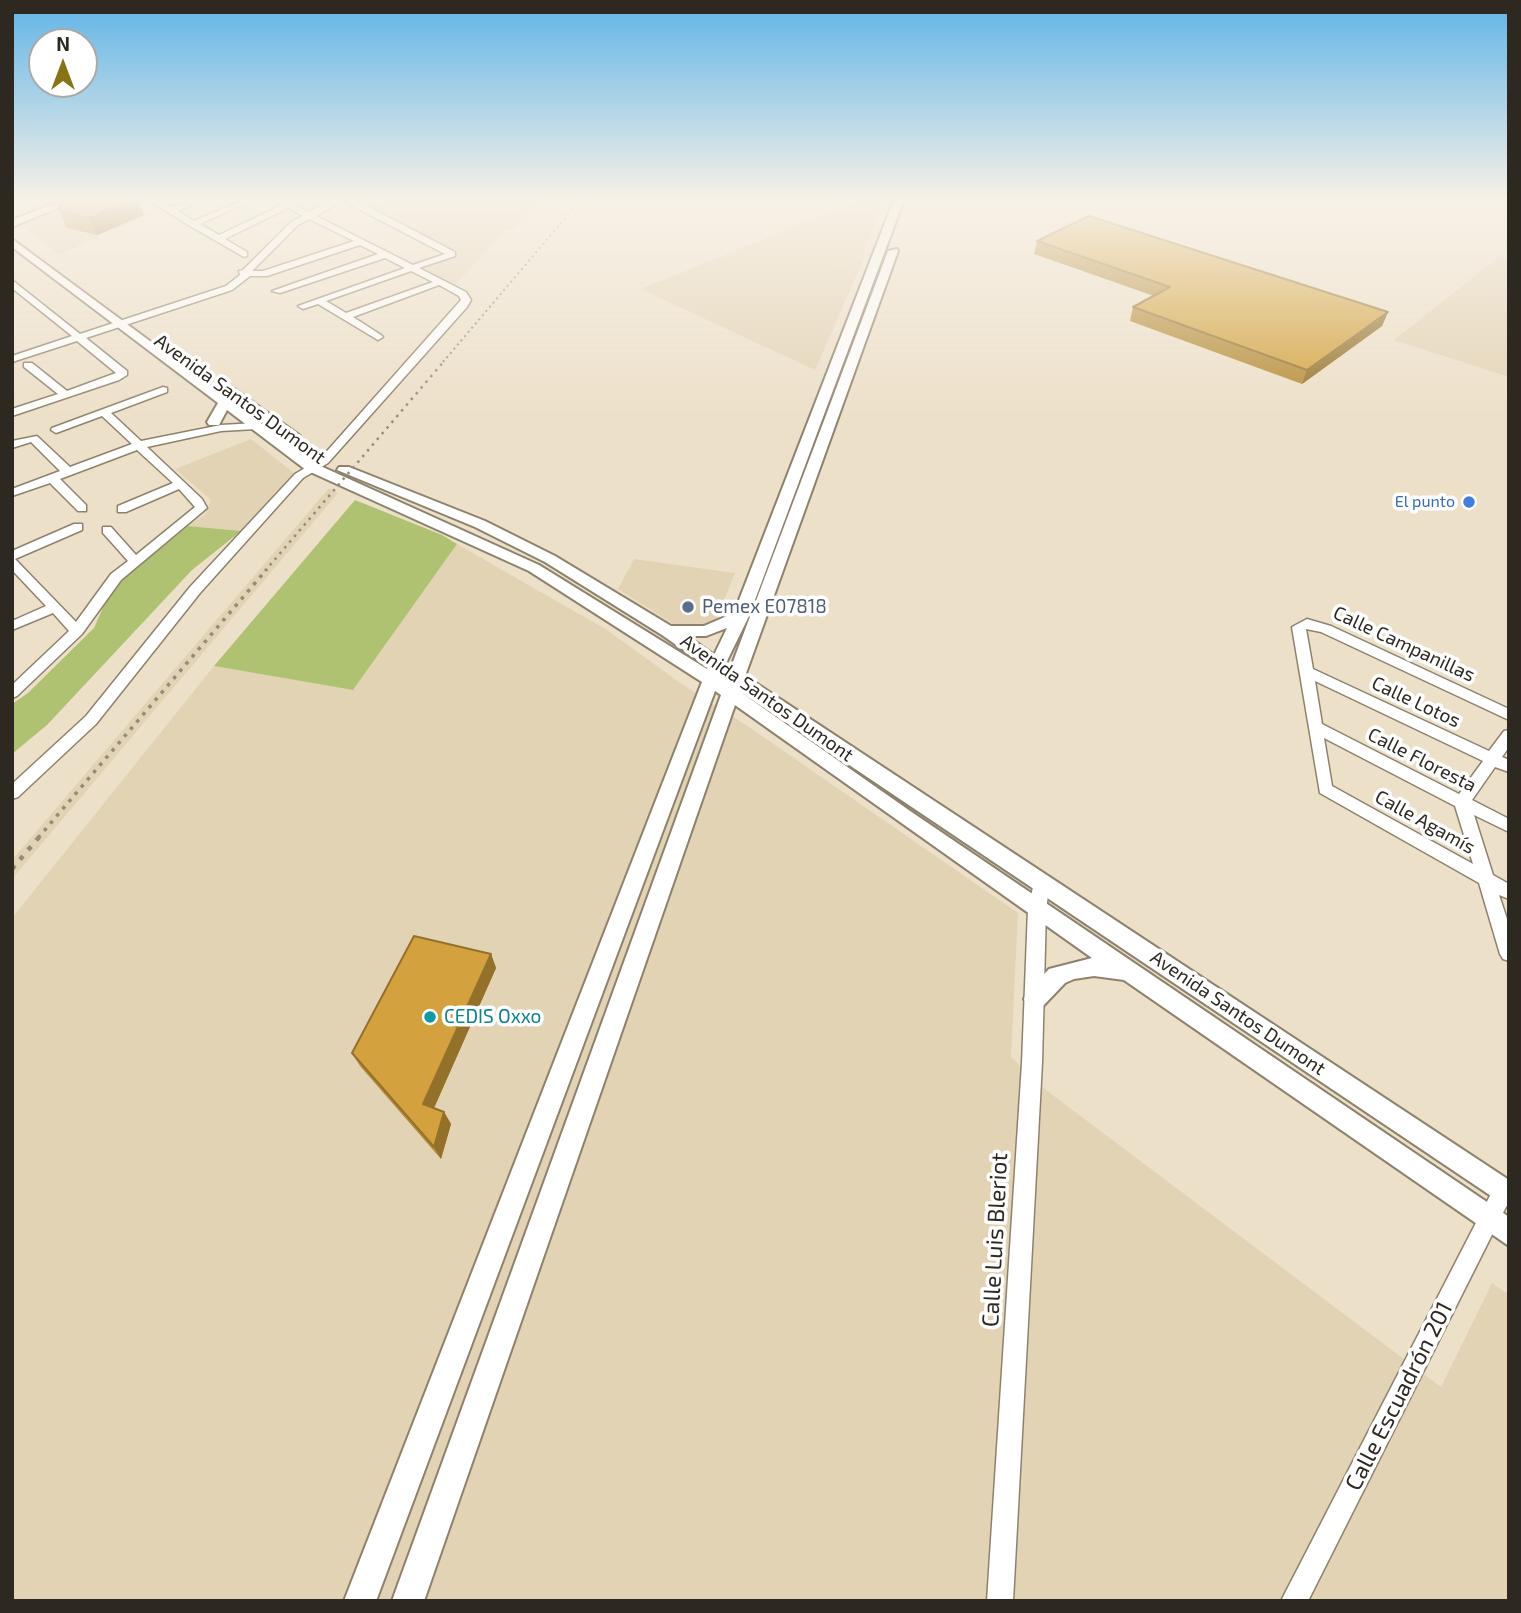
<!DOCTYPE html>
<meta charset="utf-8">
<style>
body{margin:0}
#map{position:relative;width:1521px;height:1613px;overflow:hidden;background:#ede0c9;font-family:"Exo 2",sans-serif}
canvas{display:block}
.frame{position:absolute;inset:0;border:14px solid #2d2920;pointer-events:none}
.north{position:absolute;left:28px;top:28px;width:70px;height:70px;box-sizing:border-box;background:#fff;border:2px solid #aba9a6;border-radius:50%;rotate:0deg;font-size:19px;font-weight:700;line-height:28px;text-align:center;color:#2d2920}
.north::after{content:'';display:block;margin:auto;width:24px;height:32px;background:#887315;clip-path:polygon(50% 0,100% 100%,50% 72%,0 100%)}
</style>
<div id="map">
<canvas width="1521" height="1613"></canvas>
<div class="frame"></div>
<div class="north">N</div>
</div>
<script>
const ctx = document.querySelector('canvas').getContext('2d');
ctx.lineJoin = 'round';
function paint(path, color) {
  ctx.fillStyle = color;
  ctx.fill(path, 'evenodd');
}
function toPath(rows) {
  const path = new Path2D();
  for (const r of rows) {
    path.moveTo(r[0], r[1]);
    for (let i = 2; i < r.length; i += 2) path.lineTo(r[i], r[i + 1]);
  }
  return path;
}
function trace(path, color, width, dash) {
  ctx.strokeStyle = color;
  ctx.lineWidth = width;
  ctx.lineCap = dash ? 'butt' : 'round';
  ctx.setLineDash(dash || []);
  ctx.stroke(path);
}
function drawText(font, color, halo, rows, align = 'center') {
  ctx.font = font + ' "Exo 2",sans-serif';
  ctx.lineWidth = 7;
  ctx.setLineDash([]);
  ctx.textBaseline = 'middle';
  ctx.strokeStyle = halo;
  ctx.fillStyle = color;
  for (const [text, x, y, turn = 0] of rows) {
    ctx.save();
    ctx.translate(x, y);
    ctx.rotate((+turn || 0) * Math.PI / 180);
    ctx.textAlign = isNaN(turn) ? turn : align;
    if (halo) ctx.strokeText(text, 0, 0);
    ctx.fillText(text, 0, 0);
    ctx.restore();
  }
}
paint(toPath([
 [87,197,120,197,148,215,58,255,22,225],
 [397,197,543,197,511,231,506,229,454,286,421,270,452,258,458,254,456,250,366,207],
 [867,197,886,197,862,256,833,269,865,256,815,370,641,289],
 [1500,256,1509,258,1509,377,1394,340],
 [251,439,294,473,241,531,188,526,206,514,211,500,175,469],
 [329,488,338,493,12,879,12,860],
 [457,544,607,630,679,682,749,727,1018,913,1011,1057,1046,1090,1441,1387,1492,1283,1509,1295,1509,1601,12,1601,12,918,214,666,353,690],
 [634,559,735,573,714,625,678,627,618,589]
]), '#e3d3b5');
paint(toPath([
 [355,500,442,535,457,544,353,690,214,666],
 [188,526,241,531,192,570,47,725,12,754,12,704,28,693,94,628,104,605,121,581]
]), '#aec271');
const minor = toPath([
 [148,197,154,197,172,207,199,197,209,197,178,211,194,221,250,197,260,197,200,224,219,235,282,205,269,197,279,197,309,212,337,197,350,197,455,252,455,256,419,268,466,292,471,300,467,307,328,463,303,478,200,593,96,724,18,797,12,799,12,784,86,716,190,587,295,474,320,459,461,300,459,296,439,285,353,317,381,335,383,337,378,340,318,304,303,309,298,306,405,268,385,258,280,293,272,291,378,254,360,245,267,276,250,276,232,290,86,338,127,371,127,375,119,380,12,416,12,409,58,394,24,367,24,363,32,363,67,391,116,373,77,341,12,362,12,356,72,336,12,288,12,280,80,334,226,286,240,275,239,271,243,270,292,221,303,216,288,208,225,239,247,252,247,256,244,257,190,226,148,200,148,197],
 [343,201,445,254,413,265,316,216,343,201],
 [309,219,354,241,263,271,252,271,298,225,309,219],
 [411,271,433,282,346,313,326,301,411,271],
 [163,387,167,388,167,392,111,413,141,441,221,425,256,423,261,426,256,429,221,431,147,447,202,499,207,508,121,580,82,634,17,696,12,698,12,685,69,631,53,613,12,630,12,621,46,606,12,570,12,551,74,524,82,524,82,530,15,559,76,622,111,574,128,561,103,533,103,527,111,527,136,555,195,507,179,489,126,512,118,512,118,506,173,483,137,450,60,479,86,505,86,511,78,511,50,483,12,496,12,489,60,471,31,442,12,448,12,441,37,436,70,467,132,444,102,416,56,433,51,430,52,428,163,387],
 [1307,619,1331,626,1509,709,1509,720,1321,632,1306,629,1313,669,1489,751,1504,731,1509,730,1509,747,1502,757,1509,760,1509,772,1495,767,1472,800,1509,819,1509,832,1474,815,1493,875,1509,884,1509,899,1499,895,1509,925,1509,961,1503,959,1500,954,1479,883,1320,793,1292,627,1307,619],
 [1315,681,1483,761,1459,794,1322,724,1315,681],
 [1324,738,1455,806,1473,864,1332,786,1324,738],
 [1042,876,1048,878,1050,883,1046,909,1042,1063,1013,1601,987,1601,1022,1063,1028,909,1034,883,1036,878,1042,876],
 [1503,1181,1509,1183,1509,1201,1308,1601,1281,1601,1496,1184,1503,1181]
]);
const major = toPath([
 [71,197,84,197,12,227,12,220,71,197],
 [895,197,905,197,749,616,726,663,731,667,888,251,897,249,898,251,745,676,1509,1180,1509,1208,739,691,913,813,1509,1217,1509,1246,1124,980,1094,976,1074,979,1065,983,1043,1006,1035,1009,1027,1006,1024,999,1027,992,1049,969,1092,958,735,705,424,1601,392,1601,721,695,715,691,376,1601,344,1601,702,682,529,571,306,470,227,410,219,425,209,425,207,422,218,403,12,247,12,239,316,464,539,565,707,669,708,667,662,635,545,562,475,527,337,470,339,467,349,467,485,521,555,556,671,626,704,626,734,613,895,197],
 [727,628,714,655,687,636,706,636,727,628],
 [224,382,300,436,300,442,290,442,220,389,220,383,224,382]
]);
trace(minor, '#8e826d', 3);
trace(major, '#8e826d', 4);
paint(minor, '#fff');
paint(major, '#fff');
trace(toPath([
 [12,218,64,197],
 [443,362,583,197]
]), '#948b7a', 2, [2, 3.5]);
trace(toPath([
 [265,571,445,360]
]), '#948b7a', 2.5, [2.5, 5]);
trace(toPath([
 [38,838,267,569]
]), '#948b7a', 3.5, [3.5, 6]);
trace(toPath([
 [12,869,40,836]
]), '#948b7a', 4.5, [4.5, 8]);
paint(toPath([
 [137,198,144,215,97,235,67,228,59,211],
 [1037,241,1388,312,1382,326,1302,384,1130,321,1133,307,1154,296,1034,254],
 [491,954,496,968,434,1108,444,1112,451,1124,441,1159,360,1066,352,1053]
]), '#b58b35');
paint(toPath([
 [137,198,144,215,97,235,89,218],
 [1388,312,1382,326,1302,384,1307,370],
 [491,954,496,968,430,1117,423,1104],
 [444,1112,451,1124,441,1159,434,1147]
]), '#94712b');
const building = toPath([
 [77,197,134,197,137,198,89,218,59,211,59,204,77,197],
 [1089,216,1388,312,1307,370,1133,307,1170,287,1037,241,1089,216],
 [414,936,491,954,423,1104,444,1112,434,1147,352,1053,414,936]
]);
paint(building, '#d3a23e');
trace(building, '#94712b', 2);
const sky = ctx.createLinearGradient(0, 0, 0, 423);
sky.addColorStop(0, '#60b4e7');
sky.addColorStop(0.47, '#f7f1e7');
sky.addColorStop(1, '#f7f1e700');
ctx.fillStyle = sky;
ctx.fillRect(0, 0, 1521, 423);
for (const [x, y, r, color] of [
 [1469,502,7,"#3f7fe0"],
 [688,607,7,"#5c6f8a"],
 [430,1017,7,"#0f9aa8"]
]) {
  const dot = new Path2D();
  dot.arc(x, y, r, 0, 2 * Math.PI);
  ctx.fillStyle = color;
  ctx.fill(dot);
  trace(dot, '#fff', 2.5);
}
drawText('16px', '#366cbe', '#fff', [
 ["El punto",1455,502]
], 'right');
drawText('19px', '#2d2920', '#fff', [
 ["Avenida Santos Dumont",240,399,36],
 ["Calle Campanillas",1404,644,25],
 ["Avenida Santos Dumont",767,698,35],
 ["Calle Lotos",1416,702,25],
 ["Calle Floresta",1422,760,27],
 ["Calle Agamís",1425,822,29],
 ["Avenida Santos Dumont",1238,1013,34]
]);
drawText('19px', '#4e5e75', '#fff', [
 ["Pemex E07818",702,607]
], 'left');
drawText('19px', '#0d838f', '#fff', [
 ["CEDIS Oxxo",444,1017]
], 'left');
drawText('23px', '#2d2920', '#fff', [
 ["Calle Luis Bleriot",995,1240,-87],
 ["Calle Escuadrón 201",1399,1396,-63]
]);
</script>
